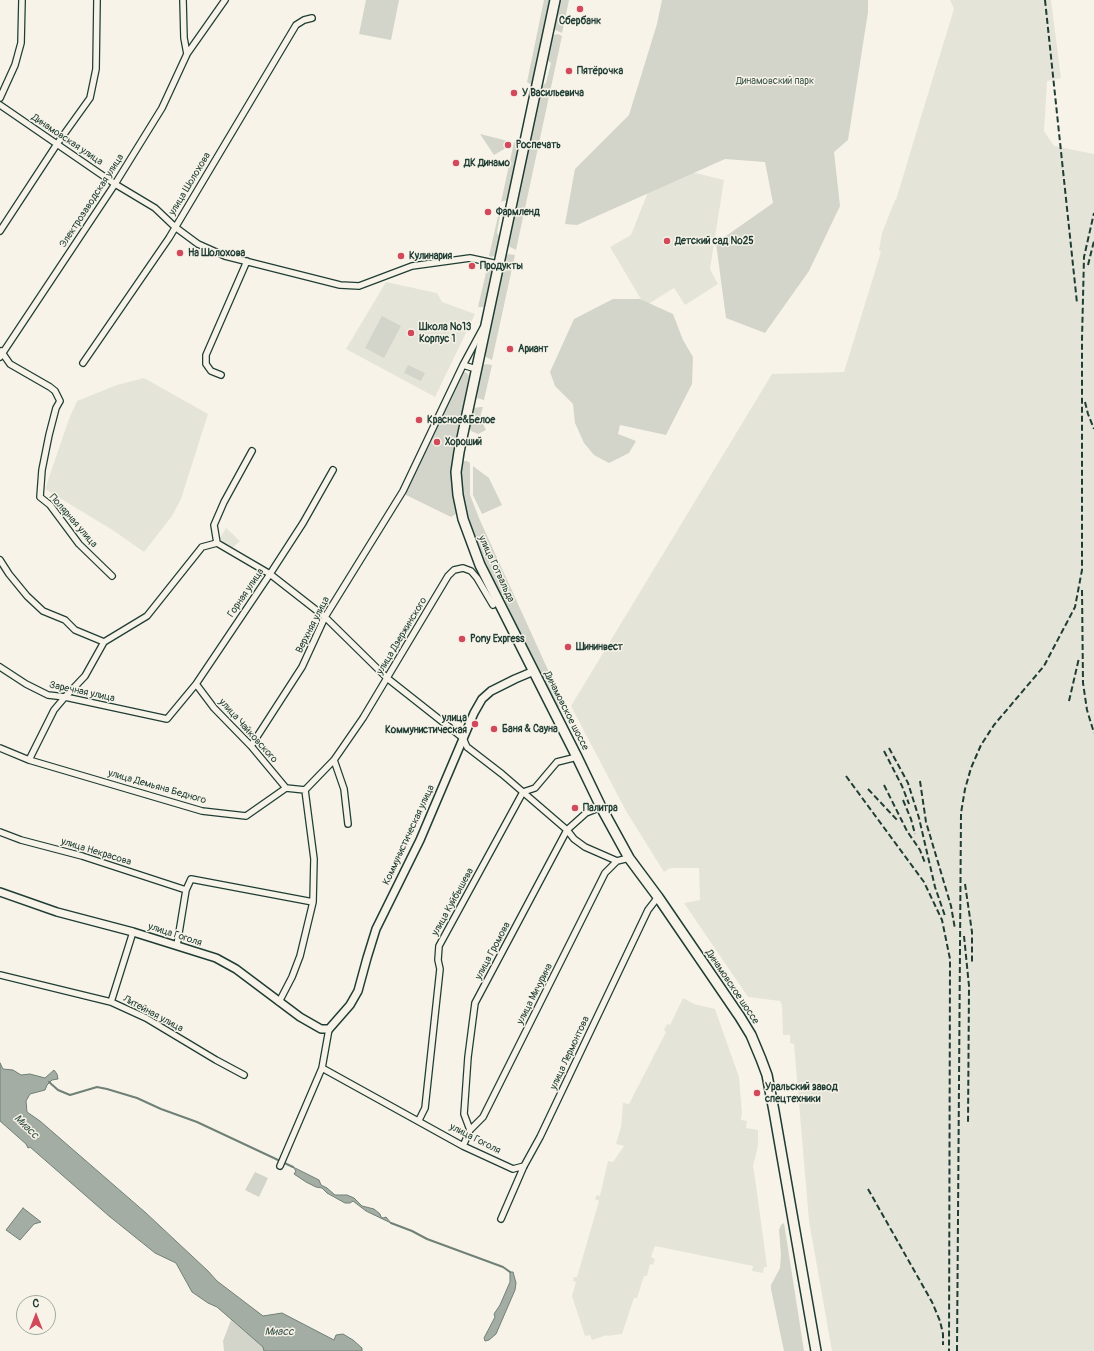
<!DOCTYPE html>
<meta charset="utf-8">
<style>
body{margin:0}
#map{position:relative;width:1094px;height:1351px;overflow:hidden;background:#f7f3e8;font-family:Pangolin,sans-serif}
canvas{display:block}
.north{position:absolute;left:16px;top:1295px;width:40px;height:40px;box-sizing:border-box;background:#f7f3e8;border:1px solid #a1aaa0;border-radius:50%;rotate:0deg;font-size:11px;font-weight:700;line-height:16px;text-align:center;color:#1f3d34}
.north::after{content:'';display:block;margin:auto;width:14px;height:18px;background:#d1495b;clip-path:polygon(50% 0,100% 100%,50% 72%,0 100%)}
</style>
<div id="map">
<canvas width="1094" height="1351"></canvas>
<div class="north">С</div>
</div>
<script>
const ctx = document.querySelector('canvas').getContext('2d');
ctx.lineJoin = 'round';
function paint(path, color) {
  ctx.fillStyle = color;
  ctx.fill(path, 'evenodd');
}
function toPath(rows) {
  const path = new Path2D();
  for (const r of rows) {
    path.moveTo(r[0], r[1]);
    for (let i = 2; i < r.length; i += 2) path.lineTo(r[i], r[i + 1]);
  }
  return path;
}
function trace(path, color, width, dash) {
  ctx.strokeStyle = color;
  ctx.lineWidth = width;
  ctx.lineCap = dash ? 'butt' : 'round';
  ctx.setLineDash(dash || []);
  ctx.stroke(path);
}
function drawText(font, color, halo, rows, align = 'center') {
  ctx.font = font + ' Pangolin,sans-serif';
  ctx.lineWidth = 3;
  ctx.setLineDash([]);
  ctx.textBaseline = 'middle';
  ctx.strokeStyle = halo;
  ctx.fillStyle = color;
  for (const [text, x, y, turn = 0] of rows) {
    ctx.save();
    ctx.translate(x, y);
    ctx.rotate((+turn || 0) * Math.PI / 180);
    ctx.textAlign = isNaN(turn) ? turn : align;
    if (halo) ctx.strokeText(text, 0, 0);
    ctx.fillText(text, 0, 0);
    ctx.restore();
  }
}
paint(toPath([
 [950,0,1051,0,1061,78,1047,81,1044,131,1054,146,1094,154,1094,1351,832,1351,809,1221,794,1044,790,1043,790,1035,783,1035,782,1005,780,1001,748,997,684,903,700,900,699,868,670,868,664,872,626,811,571,706,772,374,844,372,881,252,879,250,882,233,895,200,896,200,920,120,954,9],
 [659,164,724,180,710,269,718,284,685,305,674,288,645,306,610,247,631,235],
 [386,282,437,293,442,302,475,314,435,397,346,349],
 [144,378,208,414,181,499,172,516,144,552,114,531,45,489,69,419,77,401,117,385],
 [226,528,240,541,232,548,224,543,220,538],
 [683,998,694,1004,715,1009,739,1077,742,1113,741,1120,747,1121,746,1128,758,1130,758,1146,753,1166,756,1185,767,1267,764,1267,763,1273,752,1271,753,1266,655,1246,651,1257,655,1259,653,1265,650,1264,647,1276,644,1276,637,1298,634,1298,622,1334,607,1336,607,1335,592,1340,590,1335,585,1336,572,1296,576,1282,573,1281,574,1277,577,1277,599,1201,595,1199,597,1195,600,1196,608,1161,613,1162,624,1146,616,1144,621,1127,623,1103,629,1104,666,1032,664,1030,667,1024,670,1025]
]), '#e5e4d9');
paint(toPath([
 [366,0,399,0,391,40,359,34],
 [544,0,550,0,533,83,530,84,527,82],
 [559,0,569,0,562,33,553,29],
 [662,0,868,0,868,12,848,140,834,152,840,206,809,271,765,333,726,318,716,243,773,203,765,162,725,159,577,225,565,224,575,169,629,115,657,24],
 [558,34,562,36,516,250,510,247,507,243,541,87,546,83,551,63,546,59,552,35],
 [480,134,508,141,506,148,494,155],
 [514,142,518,144,519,147,508,196,507,200,501,202],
 [500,207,503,208,505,213,504,216,500,216,497,233,500,237,496,255,491,257,489,256],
 [508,254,515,255,492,360,486,357,484,353,504,257],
 [488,264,490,264,492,270,484,307,478,307],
 [613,299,640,299,673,314,683,340,693,357,692,384,666,435,620,425,618,434,636,441,629,453,609,463,594,455,584,443,575,423,573,404,555,386,550,372,574,319],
 [382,316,401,326,384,358,365,348],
 [485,364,492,365,484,400,477,398,478,390,476,387,481,367],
 [408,365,425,373,421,381,404,373],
 [464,372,467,373,469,376,454,451,452,471,456,514,451,517,404,494,461,375],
 [480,407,483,407,480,417,486,430,478,434,471,431,468,425,469,420,472,418,474,408],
 [463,461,467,461,470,463,470,495,479,518,563,703,559,707,555,707,492,578,469,521,462,495,460,472,461,463],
 [473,466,489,478,502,505,482,514,473,495],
 [255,1172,268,1178,259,1197,245,1190],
 [784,1223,804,1351,784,1351,771,1289,771,1285,780,1268,781,1255,779,1230,781,1225],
 [231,1320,263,1347,264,1351,224,1351,223,1341]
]), '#d3d5ca');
const water = toPath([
 [0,1063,3,1069,13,1070,21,1075,30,1074,45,1078,54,1070,57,1074,58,1079,52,1080,47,1085,45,1090,30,1094,26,1101,27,1112,40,1121,146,1213,208,1271,217,1281,263,1316,282,1313,334,1340,336,1335,343,1334,353,1340,362,1348,362,1351,264,1351,263,1347,217,1307,208,1303,192,1292,176,1263,155,1253,109,1216,30,1147,28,1148,26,1144,0,1121,0,1063],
 [293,1167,319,1180,321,1185,327,1188,335,1195,347,1195,354,1198,362,1206,374,1209,380,1214,381,1217,383,1218,386,1217,391,1223,366,1211,353,1201,350,1203,345,1203,327,1193,322,1188,316,1187,306,1182,294,1174,296,1171,293,1167],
 [23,1208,41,1222,34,1224,20,1240,6,1230,23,1208],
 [510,1272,513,1272,516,1283,515,1290,496,1334,489,1340,485,1341,484,1338,495,1317,494,1314,500,1305,510,1282,510,1272]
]);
paint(water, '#a4ada3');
trace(water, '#6f8077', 1);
trace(toPath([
 [49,1082,58,1090,70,1095,97,1087,107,1089,137,1098,161,1109,197,1122,293,1167],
 [391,1223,412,1231,427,1239,503,1267,510,1272]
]), '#6f8077', 2);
const minor = toPath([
 [183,0,184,38,187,54],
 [0,98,15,65,21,43,22,0],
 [0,105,115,184,155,208,175,227,198,244,225,256,340,285,359,286,412,266,470,258,498,264],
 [0,231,57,144,90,98,96,69,97,0],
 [1,351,10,364,50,387,55,391,60,401,56,408,49,435,42,470,40,497,50,505,79,544,112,576],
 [0,357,115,184,162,108,187,54,225,0],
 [83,363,169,238,296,25,304,20,312,18],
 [463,365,476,369],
 [221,375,211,371,206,364,206,355,247,261],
 [252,451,224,502,214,525,217,543,270,574,325,617,387,678,463,738,467,747,502,774,567,830,574,839,585,847,617,861],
 [0,560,9,574,27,596,43,611,65,620,75,630,104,642],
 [0,667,26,684,48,695,65,697,167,719,196,684,270,574,303,523,333,470],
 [196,684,214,708,251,746,286,788],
 [251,746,302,667,325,617,403,491,463,365,483,328],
 [0,748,29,760,202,811,246,816,286,788,305,790],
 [29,760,54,710,65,697,85,676,104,642,147,616,202,547,217,543],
 [334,760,344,789,348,824],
 [0,832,21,840,82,856,186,890],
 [177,945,186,890,191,879,313,902],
 [0,975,111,1002,146,1018,216,1060,244,1075],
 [111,1002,133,932],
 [279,1002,292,977,300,956,313,902,314,859,305,790,334,760,363,718,448,576,454,570,463,568,471,571,477,578,493,605],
 [322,1068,329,1029],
 [419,1120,425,1108,440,969,438,960,439,946,523,792,535,788,557,762,577,757],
 [470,1130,464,1114,468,1057,475,1003,567,830,586,813,601,807],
 [463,1146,470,1130,483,1117,605,873,617,861,629,858],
 [280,1166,322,1068,463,1146,513,1169,524,1166],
 [501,1219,524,1166,540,1137,648,910,658,897]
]);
const tertiary = toPath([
 [0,892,57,912,133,932,216,958,236,969,300,1017,321,1029,329,1029,350,1005,358,991,367,958,376,929,420,840,474,713,482,699,491,691,515,679,534,671]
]);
const primary = toPath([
 [555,0,459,452,456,472,458,495,463,519,480,565,577,757,601,807,629,858,658,897,740,1017,751,1035,761,1059,767,1075,774,1111,816,1351]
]);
trace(minor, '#1f3d34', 8);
trace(tertiary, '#1f3d34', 10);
trace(primary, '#1f3d34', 12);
trace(minor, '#f7f3e8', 5.5);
trace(tertiary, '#f7f3e8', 7);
trace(primary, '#f7f3e8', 9);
trace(toPath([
 [1045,0,1077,303],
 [1088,265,1094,241],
 [1085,402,1088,414,1094,429],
 [1082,590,1083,683,1087,710,1094,733],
 [1069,701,1079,658],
 [889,748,908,783,919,818,935,887,945,916],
 [884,751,902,786,909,804],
 [846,776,924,882,942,920,950,959,949,1351],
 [920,781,926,822,951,906,955,929],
 [884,785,907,831,920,850,925,863],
 [868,789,898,821],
 [903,800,911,819,915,834],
 [965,884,972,932,972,962],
 [964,936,969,986,968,1124],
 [868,1189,932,1302,940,1321,943,1334,943,1345],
 [957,1351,961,813,965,789,971,768,981,745,994,725,1044,666,1075,607,1082,570,1082,339,1084,257,1094,213]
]), '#1f3d34', 2, [6, 3]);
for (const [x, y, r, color] of [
 [580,9,4,"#d1495b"],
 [569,71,4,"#d1495b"],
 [514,93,4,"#d1495b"],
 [508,145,4,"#d1495b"],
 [456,163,4,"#d1495b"],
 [488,212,4,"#d1495b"],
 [667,241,4,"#d1495b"],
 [180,253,4,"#d1495b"],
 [401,256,4,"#d1495b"],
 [472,266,4,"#d1495b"],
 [411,333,4,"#d1495b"],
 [510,349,4,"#d1495b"],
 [419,420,4,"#d1495b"],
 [437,442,4,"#d1495b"],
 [462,639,4,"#d1495b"],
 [568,647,4,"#d1495b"],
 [475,724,4,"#d1495b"],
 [494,729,4,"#d1495b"],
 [575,808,4,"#d1495b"],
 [757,1093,4,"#d1495b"]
]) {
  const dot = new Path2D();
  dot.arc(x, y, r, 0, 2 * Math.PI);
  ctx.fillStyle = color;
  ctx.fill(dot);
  trace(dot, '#f7f3e8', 1.5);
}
drawText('bold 10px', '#1f3d34', '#f7f3e8', [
 ["Сбербанк",580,21,"center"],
 ["Пятёрочка",577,71],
 ["У Васильевича",522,93],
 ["Роспечать",516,145],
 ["ДК Динамо",464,163],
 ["Фармленд",496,212],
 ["Детский сад №25",675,241],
 ["На Шолохова",188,253],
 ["Кулинария",409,256],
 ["Продукты",480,266],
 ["Школа №13",419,327],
 ["Корпус 1",419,339],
 ["Ариант",518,349],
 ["Красное&Белое",427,420],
 ["Хороший",445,442],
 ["Pony Express",470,639],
 ["Шининвест",576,647],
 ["улица",467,718,"right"],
 ["Коммунистическая",467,730,"right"],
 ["Баня & Сауна",502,729],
 ["Палитра",583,808],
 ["Уральский завод",765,1087],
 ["спецтехники",765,1099]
], 'left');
drawText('10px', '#435b52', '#f7f3e8', [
 ["Динамовский парк",775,81]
]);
drawText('10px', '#1f3d34', '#f7f3e8', [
 ["Динамовская улица",67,140,34],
 ["улица Шолохова",190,184,-59],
 ["Электрозаводская улица",92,201,-57],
 ["Полярная улица",73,521,49],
 ["улица Готвальда",496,569,65],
 ["Горная улица",246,593,-56],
 ["Верхняя улица",313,625,-63],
 ["улица Дзержинского",402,636,-59],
 ["Заречная улица",82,692,12],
 ["Динамовское шоссе",566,711,63],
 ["улица Чайковского",248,731,48],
 ["улица Демьяна Бедного",157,787,16],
 ["Коммунистическая улица",409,835,-65],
 ["улица Некрасова",96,852,17],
 ["улица Куйбышева",453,902,-61],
 ["улица Гоголя",175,935,18],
 ["улица Громова",493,951,-62],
 ["Динамовское шоссе",732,987,56],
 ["улица Мичурина",535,994,-63],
 ["Литейная улица",153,1014,28],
 ["улица Лермонтова",570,1053,-65],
 ["улица Гоголя",475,1139,27]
]);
drawText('italic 11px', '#405950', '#f7f3e8', [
 ["Миасс",26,1127,44],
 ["Миасс",279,1332]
]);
</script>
